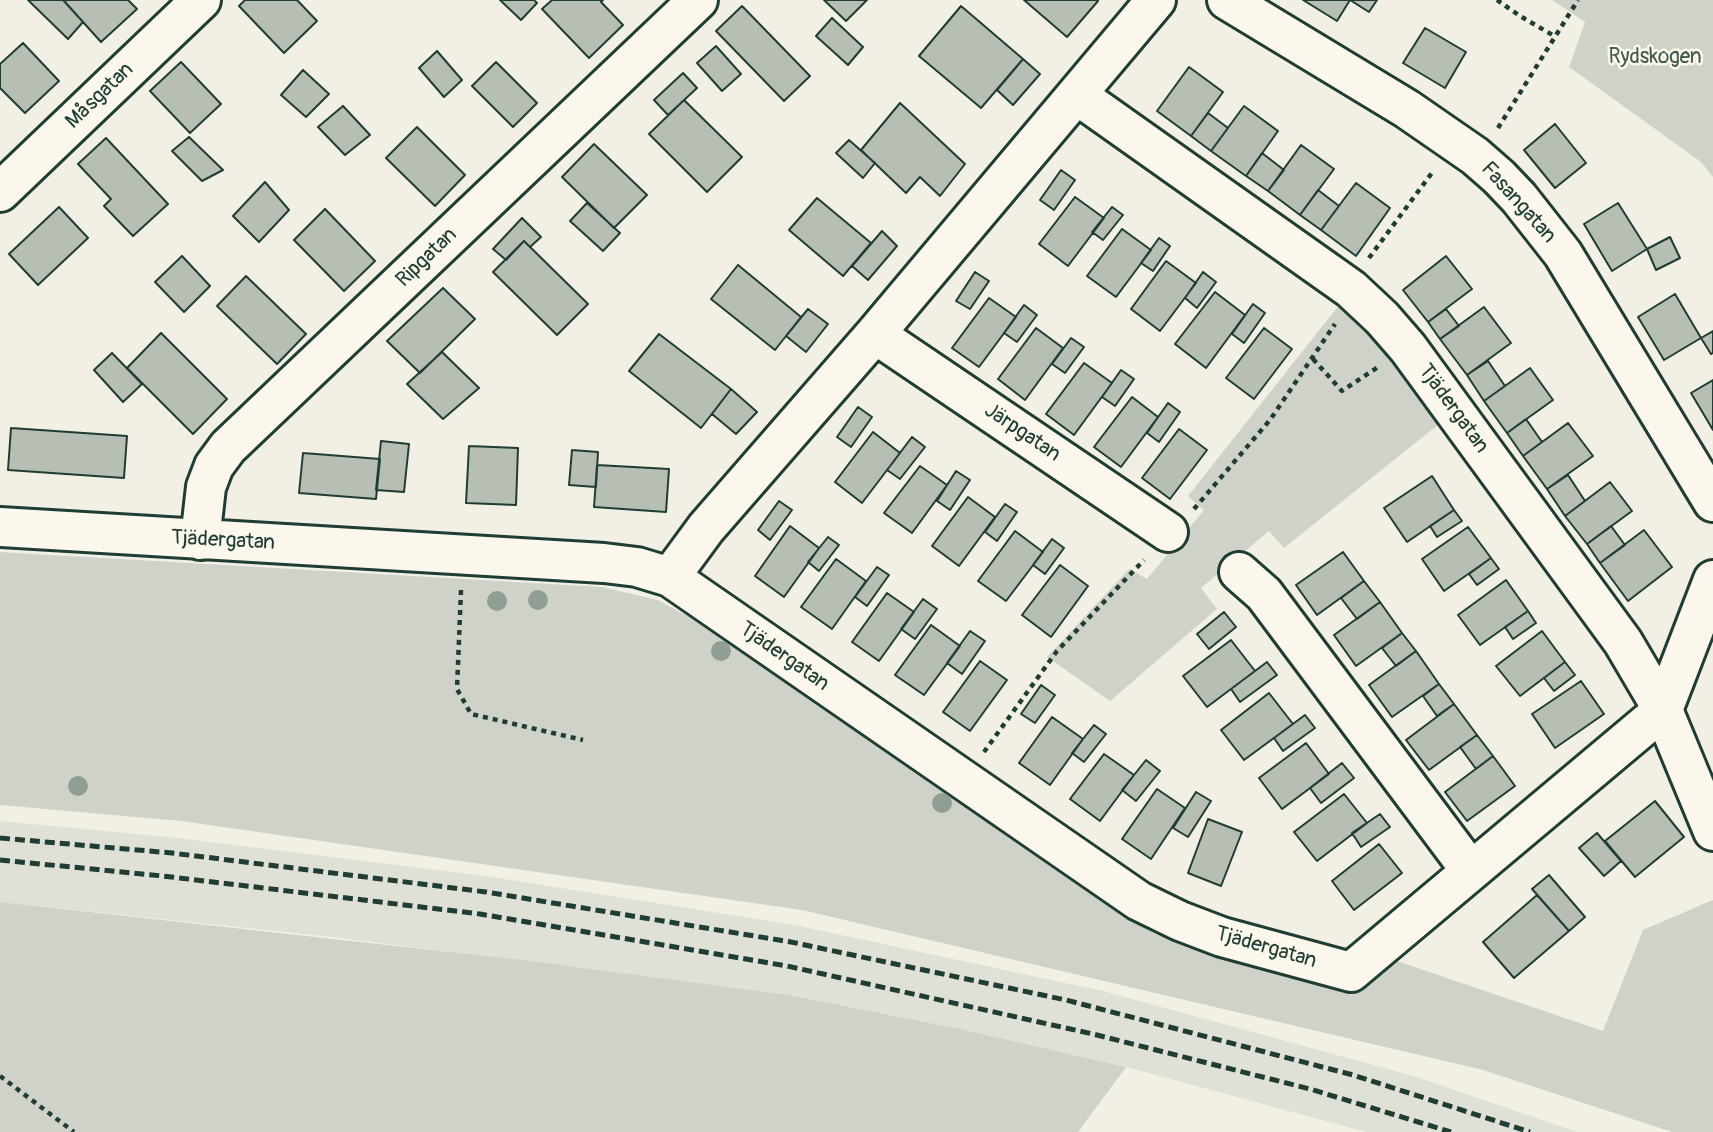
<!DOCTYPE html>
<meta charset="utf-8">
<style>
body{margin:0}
canvas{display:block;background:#f2f0e5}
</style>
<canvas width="1713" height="1132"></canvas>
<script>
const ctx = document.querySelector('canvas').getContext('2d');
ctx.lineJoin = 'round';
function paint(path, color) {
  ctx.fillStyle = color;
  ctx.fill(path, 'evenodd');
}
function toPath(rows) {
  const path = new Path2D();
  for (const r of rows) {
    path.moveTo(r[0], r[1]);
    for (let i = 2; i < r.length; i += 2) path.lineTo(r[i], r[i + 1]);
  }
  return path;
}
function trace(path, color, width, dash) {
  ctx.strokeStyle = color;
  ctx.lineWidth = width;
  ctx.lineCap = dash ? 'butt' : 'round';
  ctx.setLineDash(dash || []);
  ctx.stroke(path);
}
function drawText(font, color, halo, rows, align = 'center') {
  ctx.font = font + ' Pangolin,sans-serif';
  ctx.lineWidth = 5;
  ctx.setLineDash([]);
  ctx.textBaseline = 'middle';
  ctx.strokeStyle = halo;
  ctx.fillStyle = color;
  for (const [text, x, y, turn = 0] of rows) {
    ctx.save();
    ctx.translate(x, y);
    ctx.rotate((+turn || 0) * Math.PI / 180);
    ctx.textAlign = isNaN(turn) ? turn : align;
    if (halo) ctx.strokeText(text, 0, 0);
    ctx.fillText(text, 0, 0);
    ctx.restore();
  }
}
paint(toPath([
 [0,821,169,837,479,875,795,925,1103,991,1414,1076,1577,1132,1366,1132,1126,1067,965,1030,789,995,332,937,0,902]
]), '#e0e1d6');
paint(toPath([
 [1552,0,1713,0,1713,177,1701,162,1569,67,1585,22],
 [1343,300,1444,420,1284,548,1269,531,1201,588,1217,609,1110,701,1047,657,1129,569,1147,579,1204,510,1188,496],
 [0,552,602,587,658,600,704,625,1155,934,1351,995,1394,960,1603,1031,1643,930,1713,900,1713,1132,1672,1132,1483,1070,802,910,181,821,0,805],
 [0,902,522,960,789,995,965,1030,1126,1067,1078,1132,0,1132]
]), '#cfd2c8');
const building = toPath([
 [28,0,63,0,83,22,68,39,28,0],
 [66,0,128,0,137,9,101,42,65,2,66,0],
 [245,0,297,0,317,21,284,53,239,6,245,0],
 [500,0,534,0,537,3,521,20,500,0],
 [552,0,603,0,601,2,623,25,589,58,542,9,552,0],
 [824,0,867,0,846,21,824,0],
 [1024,0,1097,0,1098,1,1067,37,1024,0],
 [1303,0,1350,0,1337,21,1303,0],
 [1350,0,1377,0,1369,12,1350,0],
 [742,6,810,76,784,101,716,31,742,6],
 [961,6,1023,59,981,108,919,56,961,6],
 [832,18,863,47,848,65,816,36,832,18],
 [1425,28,1466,52,1445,88,1403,63,1425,28],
 [23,43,59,81,25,113,0,88,0,64,23,43],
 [716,46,741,74,722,91,697,63,716,46],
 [437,51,462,80,444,97,419,68,437,51],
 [1023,59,1040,74,1013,105,997,90,1023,59],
 [181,62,221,104,190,133,150,91,181,62],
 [496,62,537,103,513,127,472,86,496,62],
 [1189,67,1223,92,1191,136,1157,111,1189,67],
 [303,70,329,94,306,117,281,95,303,70],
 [683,73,697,88,668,115,654,100,683,73],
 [684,100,742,157,707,192,649,134,684,100],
 [900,103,965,164,940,196,920,177,906,193,861,150,900,103],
 [343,106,370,135,345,155,318,127,343,106],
 [1244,106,1278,131,1246,176,1211,151,1244,106],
 [1208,113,1228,128,1211,151,1191,136,1208,113],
 [1555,124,1586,163,1555,188,1524,150,1555,124],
 [417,127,465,175,435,206,386,158,417,127],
 [189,137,223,170,202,181,172,151,189,137],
 [106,138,168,204,133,236,104,206,111,199,78,164,106,138],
 [849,140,875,163,863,178,836,153,849,140],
 [594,144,647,195,614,228,562,177,594,144],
 [1301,145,1334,169,1300,215,1268,191,1301,145],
 [1262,153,1284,170,1268,191,1246,176,1262,153],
 [1061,170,1075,180,1054,210,1040,200,1061,170],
 [265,182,289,210,259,242,233,216,265,182],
 [1356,183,1390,208,1356,256,1321,230,1356,183],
 [1318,190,1339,206,1321,230,1300,215,1318,190],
 [1075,197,1104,218,1068,266,1039,244,1075,197],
 [817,198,871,243,843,276,789,230,817,198],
 [587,203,620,233,603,251,570,221,587,203],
 [1618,203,1647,249,1612,271,1584,224,1618,203],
 [59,207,88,238,38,285,9,254,59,207],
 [1112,207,1123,215,1103,240,1092,232,1112,207],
 [325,209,375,261,344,291,294,240,325,209],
 [522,218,541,237,530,247,524,241,506,260,493,249,522,218],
 [1122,229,1151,250,1116,297,1087,276,1122,229],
 [882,231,897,246,868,280,852,266,882,231],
 [1670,237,1680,258,1656,270,1647,249,1670,237],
 [1159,238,1170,246,1153,271,1141,263,1159,238],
 [524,241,588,304,557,335,493,272,524,241],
 [182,256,210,286,184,312,155,282,182,256],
 [1446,256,1472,289,1428,322,1403,290,1446,256],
 [1166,261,1196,283,1160,331,1131,309,1166,261],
 [738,265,801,317,775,350,711,299,738,265],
 [975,272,989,281,970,309,956,301,975,272],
 [1203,272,1216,282,1197,308,1185,298,1203,272],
 [246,276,306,334,277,364,217,306,246,276],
 [443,288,475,319,420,373,387,341,443,288],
 [1215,292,1245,315,1206,368,1175,344,1215,292],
 [1675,294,1701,338,1664,360,1638,317,1675,294],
 [989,298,1016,317,979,367,952,348,989,298],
 [1253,304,1265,313,1244,343,1232,334,1253,304],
 [1024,305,1037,315,1017,342,1004,333,1024,305],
 [1484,307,1511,343,1467,375,1440,339,1484,307],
 [808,309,828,324,806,352,786,336,808,309],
 [1446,309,1459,326,1440,339,1428,322,1446,309],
 [1036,328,1063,348,1025,400,998,379,1036,328],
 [1264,328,1292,349,1254,399,1226,378,1264,328],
 [1713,331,1713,353,1711,354,1701,338,1713,331],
 [161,333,227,399,193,434,127,368,161,333],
 [659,334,731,389,701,428,629,371,659,334],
 [1071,338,1084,347,1065,373,1052,364,1071,338],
 [442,352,479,388,443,419,407,384,442,352],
 [112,353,142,384,123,402,94,370,112,353],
 [1488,361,1505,386,1484,401,1467,375,1488,361],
 [1084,363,1112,383,1074,435,1046,414,1084,363],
 [1530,368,1553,400,1507,433,1484,401,1530,368],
 [1121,370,1134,379,1115,406,1102,397,1121,370],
 [1713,380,1713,430,1691,393,1713,380],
 [731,389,757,412,736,434,712,414,731,389],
 [1132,397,1158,417,1121,467,1094,447,1132,397],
 [1168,403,1180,412,1159,442,1147,433,1168,403],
 [858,407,872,417,851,447,837,437,858,407],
 [1526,419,1542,442,1523,456,1507,433,1526,419],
 [1568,423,1593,456,1547,489,1523,456,1568,423],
 [11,428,127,436,124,478,8,470,11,428],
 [1179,429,1207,450,1170,499,1142,478,1179,429],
 [873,432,900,453,862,503,835,482,873,432],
 [912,437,925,447,900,479,887,470,912,437],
 [381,441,409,444,404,492,376,490,381,441],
 [469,446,518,448,516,505,466,503,469,446],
 [572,450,598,452,596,487,569,485,572,450],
 [303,453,380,459,376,499,299,493,303,453],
 [597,465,669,469,666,512,594,507,597,465],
 [920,466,947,485,912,533,884,513,920,466],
 [956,471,970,480,950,510,937,501,956,471],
 [1568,475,1585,501,1565,516,1547,489,1568,475],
 [1432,476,1454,510,1407,542,1384,508,1432,476],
 [1610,482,1632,511,1587,544,1565,516,1610,482],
 [968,497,995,517,959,566,932,546,968,497],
 [779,501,792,510,770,540,758,530,779,501],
 [1005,504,1017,512,997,541,985,532,1005,504],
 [1454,510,1462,521,1437,537,1430,526,1454,510],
 [790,526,819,548,784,597,755,576,790,526],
 [1611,526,1625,545,1600,563,1587,544,1611,526],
 [1468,527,1491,558,1444,591,1422,559,1468,527],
 [1644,530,1672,567,1628,601,1600,563,1644,530],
 [1015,531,1043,552,1006,601,978,581,1015,531],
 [828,537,839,545,819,571,808,562,828,537],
 [1052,539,1064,548,1045,574,1033,565,1052,539],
 [1343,552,1364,581,1317,615,1296,585,1343,552],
 [1491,558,1499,569,1477,585,1469,574,1491,558],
 [836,559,866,581,832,629,801,607,836,559],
 [1060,565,1088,586,1051,637,1022,615,1060,565],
 [877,567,889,575,867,606,855,597,877,567],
 [1506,580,1528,611,1480,645,1458,615,1506,580],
 [1364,581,1380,602,1357,619,1341,598,1364,581],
 [887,593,914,612,879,661,852,642,887,593],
 [923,599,937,609,915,639,901,629,923,599],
 [1380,602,1402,633,1356,666,1334,635,1380,602],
 [1528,611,1536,623,1513,639,1505,627,1528,611],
 [1224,612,1236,627,1209,649,1197,634,1224,612],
 [931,625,960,646,924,695,895,675,931,625],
 [970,631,985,641,962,674,947,663,970,631],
 [1542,631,1565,662,1520,696,1496,666,1542,631],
 [1402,633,1416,651,1396,666,1382,648,1402,633],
 [1231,640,1255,671,1207,707,1183,676,1231,640],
 [1416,651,1439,684,1392,717,1369,685,1416,651],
 [980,661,1007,680,970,731,943,712,980,661],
 [1267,662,1277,675,1240,702,1231,689,1267,662],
 [1565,662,1575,675,1554,691,1544,678,1565,662],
 [1581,681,1604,714,1555,748,1532,714,1581,681],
 [1439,684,1454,704,1437,716,1423,696,1439,684],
 [1041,685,1055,695,1035,723,1021,714,1041,685],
 [1269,693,1293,724,1244,760,1221,730,1269,693],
 [1454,704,1477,735,1429,770,1406,740,1454,704],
 [1305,715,1315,728,1283,751,1274,738,1305,715],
 [1052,717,1083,739,1050,785,1019,763,1052,717],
 [1094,725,1106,734,1084,762,1072,753,1094,725],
 [1477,735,1493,756,1476,769,1460,747,1477,735],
 [1306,743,1329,774,1282,809,1259,778,1306,743],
 [1104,754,1134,775,1100,821,1070,799,1104,754],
 [1493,756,1515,786,1467,821,1445,792,1493,756],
 [1146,760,1160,771,1136,801,1122,790,1146,760],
 [1342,763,1354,778,1321,803,1310,788,1342,763],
 [1157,789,1185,808,1151,859,1122,839,1157,789],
 [1196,792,1211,801,1188,837,1173,828,1196,792],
 [1344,794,1367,823,1317,861,1294,832,1344,794],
 [1655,801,1684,837,1635,877,1605,841,1655,801],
 [1380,814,1390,827,1361,847,1352,833,1380,814],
 [1208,819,1242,832,1221,886,1188,873,1208,819],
 [1597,833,1621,861,1604,876,1579,848,1597,833],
 [1379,844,1402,873,1354,910,1332,881,1379,844],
 [1549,875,1585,917,1569,931,1532,889,1549,875],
 [1537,895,1569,931,1514,978,1483,942,1537,895]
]);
paint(building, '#b7beb3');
trace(building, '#1f3d34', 2);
const minor = toPath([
 [1227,0,1407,109,1475,156,1499,177,1519,198,1563,254,1713,502],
 [1077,95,1351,289,1382,318,1408,348,1623,642,1663,710,1713,831],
 [0,192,201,0],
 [875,334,1168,532],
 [0,527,604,563,637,567,670,577,1139,901,1180,921,1222,937,1351,972,1663,710,1713,580],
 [200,540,206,487,214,466,228,447,698,0],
 [1239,572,1264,594,1471,871],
 [670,577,706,528,875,334,1156,0]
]);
trace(minor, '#1f3d34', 44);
trace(toPath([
 [1497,0,1520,16,1556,37],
 [1498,128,1578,0],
 [1369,258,1434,170],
 [1313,359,1342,391,1378,367],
 [1194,509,1270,420,1335,324],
 [461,590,457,689,471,714,583,740],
 [984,752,1057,651,1144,560],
 [0,1076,74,1132]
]), '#1f3d34', 4.5, [5, 5]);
trace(minor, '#fbf7ec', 38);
trace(toPath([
 [0,838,172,853,486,892,791,942,1066,1000,1353,1075,1530,1132],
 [0,860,163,876,480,914,787,966,1093,1034,1310,1089,1451,1132]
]), '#1f3d34', 5, [10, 5]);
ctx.fillStyle = '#919e94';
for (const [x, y] of [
 [538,600],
 [497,601],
 [721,651],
 [78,786],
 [942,803]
]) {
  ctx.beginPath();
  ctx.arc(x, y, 10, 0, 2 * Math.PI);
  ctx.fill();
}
drawText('21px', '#425b52', '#fbf7ec', [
 ["Rydskogen",1655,58]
]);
drawText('21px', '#1f3d34', '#fbf7ec', [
 ["Måsgatan",100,96,-44],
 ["Fasangatan",1518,203,48],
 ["Ripgatan",427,258,-44],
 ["Tjädergatan",1453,409,54],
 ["Järpgatan",1022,433,34],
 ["Tjädergatan",223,541,3],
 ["Tjädergatan",784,657,35],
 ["Tjädergatan",1266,948,16]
]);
</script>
